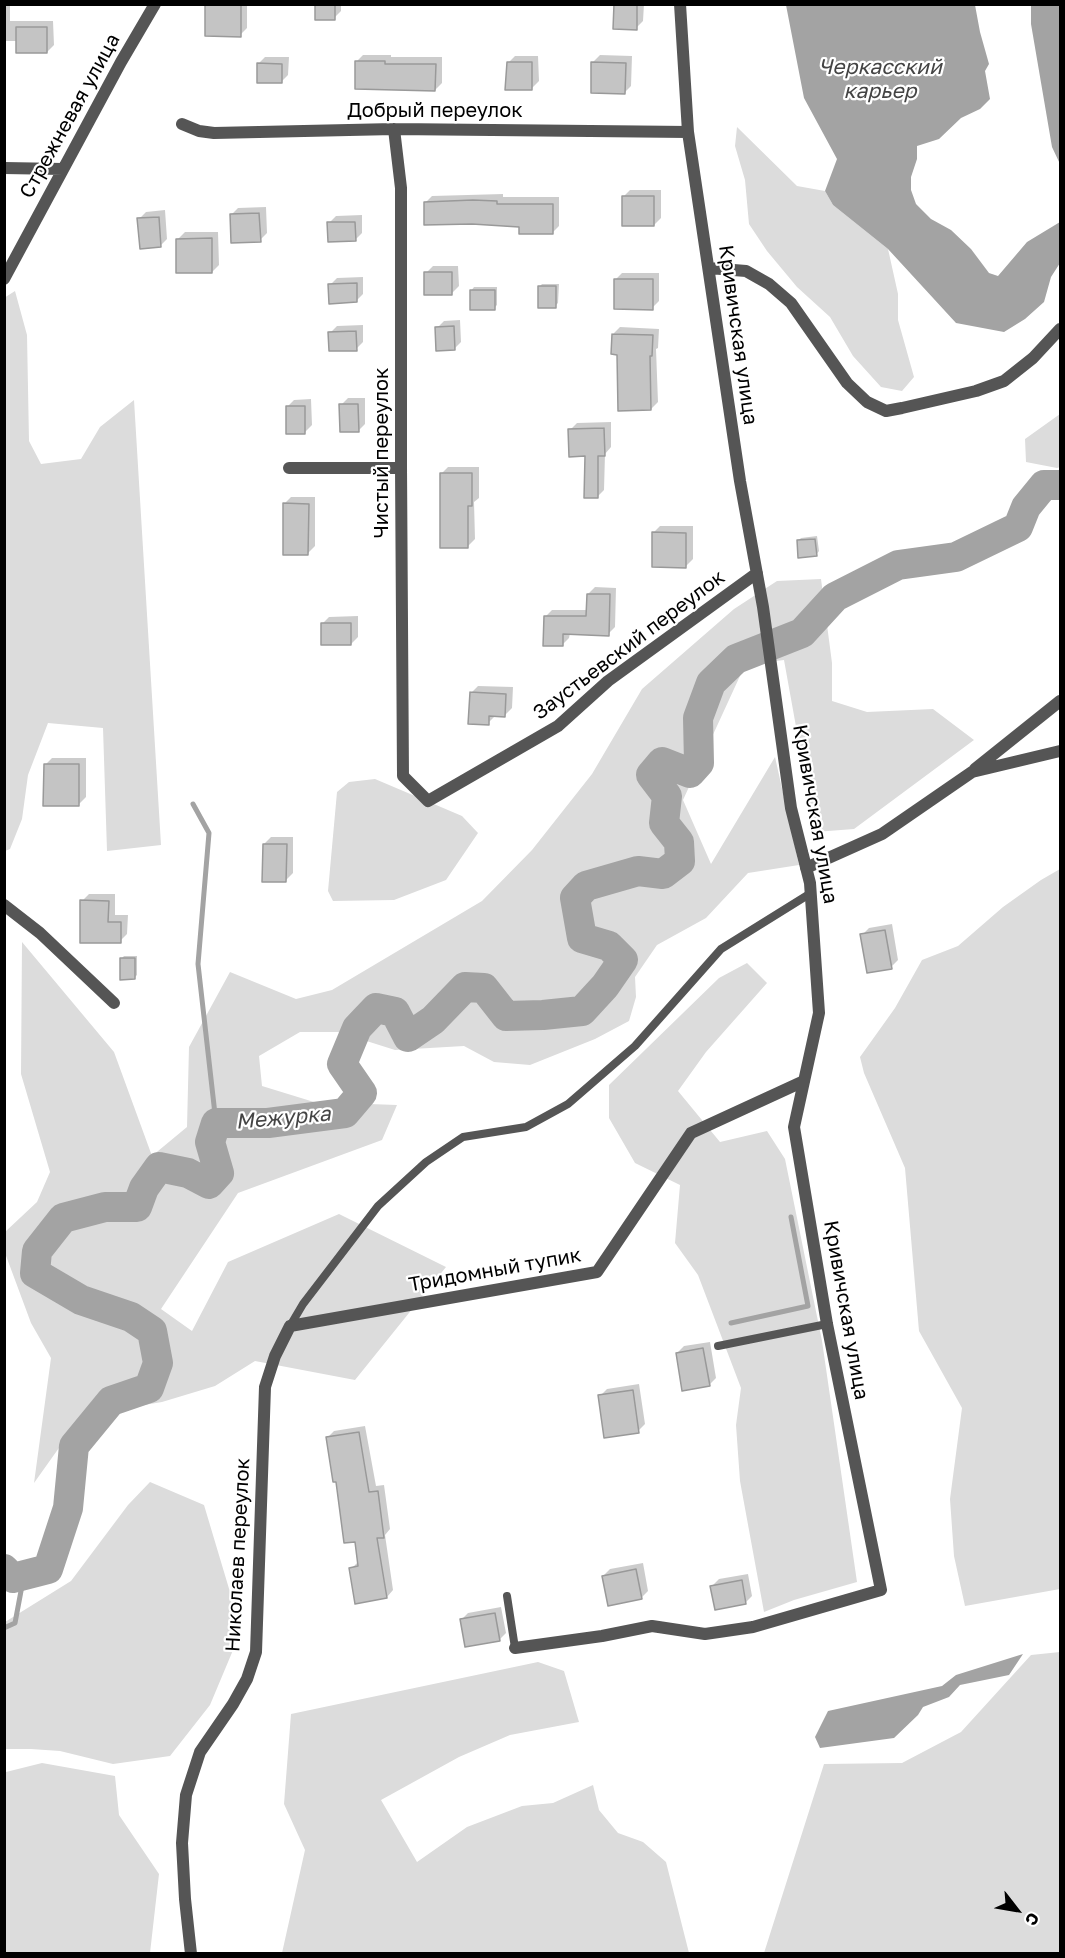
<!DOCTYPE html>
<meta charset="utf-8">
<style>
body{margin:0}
#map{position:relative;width:1065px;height:1958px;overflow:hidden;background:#fff;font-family:"Golos Text",sans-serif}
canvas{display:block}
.frame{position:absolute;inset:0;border:6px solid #000;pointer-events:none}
.north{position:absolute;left:987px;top:1880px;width:60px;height:60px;-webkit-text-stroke:4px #fff;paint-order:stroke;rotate:121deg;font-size:16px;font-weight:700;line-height:24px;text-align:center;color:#000}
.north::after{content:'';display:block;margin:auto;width:21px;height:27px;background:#000;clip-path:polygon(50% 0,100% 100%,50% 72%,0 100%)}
</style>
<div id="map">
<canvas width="1065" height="1958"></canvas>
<div class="frame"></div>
<div class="north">С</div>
</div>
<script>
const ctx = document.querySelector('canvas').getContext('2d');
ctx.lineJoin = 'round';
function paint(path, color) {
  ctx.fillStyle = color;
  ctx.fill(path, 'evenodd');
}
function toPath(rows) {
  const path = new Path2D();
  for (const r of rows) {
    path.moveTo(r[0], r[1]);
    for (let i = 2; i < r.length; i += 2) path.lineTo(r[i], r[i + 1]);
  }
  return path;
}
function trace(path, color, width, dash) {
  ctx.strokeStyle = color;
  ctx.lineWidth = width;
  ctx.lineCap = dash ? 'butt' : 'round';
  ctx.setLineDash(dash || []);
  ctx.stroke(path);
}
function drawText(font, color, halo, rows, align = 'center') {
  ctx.font = font + ' "Golos Text",sans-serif';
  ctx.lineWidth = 4.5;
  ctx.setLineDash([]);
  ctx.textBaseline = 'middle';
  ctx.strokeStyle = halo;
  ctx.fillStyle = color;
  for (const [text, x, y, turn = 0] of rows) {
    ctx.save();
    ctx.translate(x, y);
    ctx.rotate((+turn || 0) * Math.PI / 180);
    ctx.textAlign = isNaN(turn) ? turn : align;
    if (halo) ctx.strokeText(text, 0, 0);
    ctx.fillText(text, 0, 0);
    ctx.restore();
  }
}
paint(toPath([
 [737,127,797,186,825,191,833,205,888,249,898,294,898,320,914,377,902,391,881,387,853,356,830,317,797,287,767,251,749,224,745,180,735,146],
 [15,291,27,335,29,441,41,464,81,459,100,427,134,400,161,845,107,851,103,728,48,723,28,775,22,819,10,849,5,851,4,298],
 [1060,414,1060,467,1057,468,1026,462,1025,439],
 [821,579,832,663,832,701,867,712,933,709,974,740,854,829,815,832,784,660,745,665,683,800,711,864,775,757,799,865,748,873,706,918,657,945,635,977,636,997,629,1021,595,1039,530,1065,494,1062,464,1046,395,1050,338,1032,300,1032,259,1056,262,1086,314,1102,397,1105,382,1140,238,1193,161,1309,192,1331,228,1262,339,1214,446,1267,355,1380,255,1361,215,1386,162,1402,138,1406,93,1400,34,1483,51,1358,31,1323,5,1253,5,1232,37,1202,50,1172,21,1074,22,942,114,1052,152,1156,187,1127,189,1047,230,972,296,999,332,990,482,901,532,850,592,774,642,689,734,609,777,581],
 [375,779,462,816,478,833,446,880,394,900,333,901,328,891,337,792,349,782],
 [1060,869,1060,1589,965,1606,954,1556,950,1499,962,1408,919,1331,905,1168,864,1073,860,1057,895,1008,922,960,958,946,1003,907,1041,880],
 [747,963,767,983,706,1052,678,1091,720,1142,767,1131,785,1159,822,1341,857,1582,794,1600,764,1612,740,1481,736,1425,741,1388,698,1275,675,1243,680,1185,635,1163,609,1118,609,1085,719,978],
 [150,1482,204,1505,230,1592,236,1643,210,1705,170,1756,113,1764,60,1751,31,1749,5,1749,5,1622,71,1581,128,1505],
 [1060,1652,1060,1953,764,1953,824,1764,902,1763,961,1732,1031,1655],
 [538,1662,564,1671,579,1722,510,1735,459,1757,381,1800,417,1862,467,1827,522,1806,553,1803,593,1785,599,1810,618,1833,643,1842,666,1862,689,1953,282,1953,305,1850,284,1804,291,1714],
 [42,1763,115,1776,119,1815,159,1874,150,1953,5,1953,5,1777,6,1772]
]), '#dcdcdc');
paint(toPath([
 [786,5,975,5,980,32,989,64,985,71,990,99,980,109,961,118,939,139,917,146,917,159,911,177,911,190,916,204,931,219,951,230,971,249,989,273,998,276,1027,242,1060,222,1060,263,1051,277,1044,302,1025,319,1004,332,956,323,888,249,833,205,825,191,837,159,804,98],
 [1031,5,1060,5,1060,164,1052,147,1031,24],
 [1023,1654,1009,1675,960,1685,949,1697,923,1707,918,1715,894,1738,820,1748,815,1737,828,1711,942,1686,956,1675]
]), '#a3a3a3');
paint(toPath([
 [207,4,247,4,247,28,240,35],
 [317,4,341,4,341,11,334,18],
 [615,4,644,4,643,21,636,28],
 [4,6,10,6,10,21,53,21,54,45,47,52,18,41,4,41],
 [363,55,391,55,391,57,442,57,442,83,435,90,356,62],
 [600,55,632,56,631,86,624,93,593,62],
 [515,56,538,56,539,81,532,88,508,63],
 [265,57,289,57,288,75,281,82,258,64],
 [630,190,661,190,661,218,654,225,623,197],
 [503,194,503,197,559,197,559,226,552,233,425,203,432,196],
 [266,207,267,233,260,240,231,215,238,208],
 [165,210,167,239,160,246,139,219,146,212],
 [362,215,362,233,355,240,329,223,336,216],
 [185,232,218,232,219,265,212,272,178,239],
 [433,266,458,266,459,286,452,293,426,273],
 [622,273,659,273,659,301,652,308,615,280],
 [363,277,363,294,356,301,330,285,337,278],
 [542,284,559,284,558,303,555,306,539,287],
 [474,287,497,287,497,305,494,308,471,291],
 [460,320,461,342,454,349,437,328,444,321],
 [363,325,363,342,356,349,330,333,337,326],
 [620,327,659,329,658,348,656,349,658,402,651,409,619,353,613,334],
 [348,398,365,398,365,424,358,431,341,405],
 [311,399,312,425,305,432,287,407,294,400],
 [611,422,611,447,605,454,604,490,597,497,586,455,570,430,577,423],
 [448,467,479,467,479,498,474,502,475,539,468,546,441,474],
 [291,497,315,497,315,546,308,553,284,504],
 [660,526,693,526,693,559,686,566,653,533],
 [817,536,819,551,816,555,798,541,801,538],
 [595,587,616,588,615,627,608,634,570,633,569,638,562,645,545,617,552,610,587,610,588,594],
 [358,616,358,637,351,644,322,624,329,617],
 [478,686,513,687,512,708,505,715,495,716,488,723,471,693],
 [52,758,86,758,86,797,79,804,45,765],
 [271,837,293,837,293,873,286,880,264,844],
 [89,894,115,894,115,915,128,915,127,934,120,941,82,901],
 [892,924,898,960,891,967,862,935,869,928],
 [124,956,137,956,137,975,134,978,121,959],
 [710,1342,716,1378,709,1385,677,1353,684,1346],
 [639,1384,645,1424,638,1431,600,1396,607,1389],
 [365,1426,376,1486,384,1485,390,1529,385,1535,393,1590,387,1597,351,1569,358,1562,357,1540,337,1480,327,1438,334,1431],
 [643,1563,648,1591,641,1598,603,1576,610,1569],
 [748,1574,752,1596,745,1603,712,1586,719,1579],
 [501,1607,506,1633,499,1640,461,1620,468,1613]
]), '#0003');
trace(toPath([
 [193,804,209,833,198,964,216,1123],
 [731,1323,808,1306,791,1217],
 [4,1628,15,1623,24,1575]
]), '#a3a3a3', 5);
trace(toPath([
 [4,1569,13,1578,48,1569,68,1508,74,1446,111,1401,149,1388,158,1363,152,1331,131,1317,81,1300,35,1273,37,1251,63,1218,105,1207,137,1207,144,1188,159,1167,188,1173,209,1184,219,1173,210,1142,216,1123,268,1123,345,1113,362,1093,342,1064,357,1028,376,1008,395,1012,408,1037,433,1020,465,987,484,988,506,1016,543,1015,582,1011,605,986,623,960,609,946,582,938,575,898,586,886,638,871,663,874,680,861,679,842,664,823,667,796,651,775,662,762,690,773,699,763,698,718,711,683,736,659,802,633,835,597,898,565,956,557,1018,527,1026,507,1044,485,1060,485]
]), '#a3a3a3', 30);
const building = toPath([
 [205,4,241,4,241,37,205,36,205,4],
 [315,4,335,4,335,20,315,20,315,4],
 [614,4,637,4,637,30,613,29,614,4],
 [16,27,47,27,47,53,16,53,16,27],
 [355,61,385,61,385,64,436,64,435,91,355,89,355,61],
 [507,62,532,62,532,90,505,90,507,62],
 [591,62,626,63,625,94,591,93,591,62],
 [257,63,282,64,282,83,257,83,257,63],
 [622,196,654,196,654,226,622,226,622,196],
 [473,200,497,201,497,204,553,204,553,234,519,234,519,227,472,224,424,225,424,202,473,200],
 [259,213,261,242,231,243,230,214,259,213],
 [159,217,161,247,140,249,137,218,159,217],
 [327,222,355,222,356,241,328,242,327,222],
 [212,238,212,273,176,273,176,239,212,238],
 [424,272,452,272,452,295,424,295,424,272],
 [614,279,653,279,653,310,614,309,614,279],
 [357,283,357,302,329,304,328,284,357,283],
 [538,286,556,286,556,308,538,308,538,286],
 [470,290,495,290,495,310,470,310,470,290],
 [454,326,455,350,436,351,435,327,454,326],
 [356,331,357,351,329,351,328,332,356,331],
 [612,334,653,335,652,356,650,356,651,410,618,411,617,355,611,354,612,334],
 [339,404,358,404,359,432,340,432,339,404],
 [286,406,305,406,305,434,286,434,286,406],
 [604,428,605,456,598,456,598,498,584,498,585,456,569,457,568,429,604,428],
 [440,473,472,473,472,506,468,506,468,548,440,548,440,473],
 [283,503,309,504,308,555,283,555,283,503],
 [652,532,686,533,686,568,652,567,652,532],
 [815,539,817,556,798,558,797,540,815,539],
 [587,594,610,594,609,636,563,634,563,646,543,646,544,616,586,616,587,594],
 [321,623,351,623,351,645,321,645,321,623],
 [470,692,506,694,505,717,489,716,489,725,468,724,470,692],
 [44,764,79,764,79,806,43,806,44,764],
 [263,844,287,844,286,882,262,882,263,844],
 [80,900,109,901,108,922,121,922,121,943,80,943,80,900],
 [885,930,892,969,867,973,860,934,885,930],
 [120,958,135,958,135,979,120,980,120,958],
 [703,1348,710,1386,682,1391,676,1353,703,1348],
 [633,1390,639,1433,604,1438,598,1395,633,1390],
 [359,1432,369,1492,378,1491,384,1538,377,1538,387,1598,355,1604,349,1568,358,1566,355,1542,344,1543,336,1482,333,1482,326,1437,359,1432],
 [636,1569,642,1599,608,1606,602,1576,636,1569],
 [742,1580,746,1604,715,1610,710,1586,742,1580],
 [495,1613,500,1641,465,1647,460,1619,495,1613]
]);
paint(building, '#c4c4c4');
trace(building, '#999', 1.5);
trace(toPath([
 [290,1326,303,1304,378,1206,426,1162,463,1137,526,1127,568,1104,635,1046,721,949,811,893],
 [718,1346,827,1324],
 [507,1596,515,1648]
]), '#555', 8);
trace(toPath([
 [182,124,199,131,214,133,394,129,688,132],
 [394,129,401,188,401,468,403,776,428,801,558,726,608,681,757,573],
 [4,168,63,169],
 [709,268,746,271,769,284,791,303,847,383,867,402,886,411,902,408,976,391,1004,381,1033,358,1060,329],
 [4,279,121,62,155,4],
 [289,468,401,468],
 [975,769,1060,701],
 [806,868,882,834,972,772,1060,751],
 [4,905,40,933,114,1003],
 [515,1648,602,1636,652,1626,705,1634,753,1627,881,1590,827,1324,794,1127,819,1013,810,883,791,808,763,607,740,481,688,132,680,4],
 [191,1954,185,1899,182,1843,186,1795,200,1752,233,1704,247,1679,256,1652,265,1387,275,1356,290,1326,597,1272,691,1133,804,1081]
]), '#555', 12);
drawText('20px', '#000', '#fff', [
 ["Добрый переулок",435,111],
 ["Стрежневая улица",70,116,-61],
 ["Кривичская улица",738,335,82],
 ["Чистый переулок",382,453,-90],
 ["Заустьевский переулок",629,645,-37],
 ["Кривичская улица",815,814,80],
 ["Тридомный тупик",495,1270,-10],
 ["Кривичская улица",846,1310,80],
 ["Николаев переулок",238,1555,-87]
]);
drawText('italic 21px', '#444', '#fff', [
 ["Черкасский",880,67],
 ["карьер",880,91],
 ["Межурка",283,1118,-5]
]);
</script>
